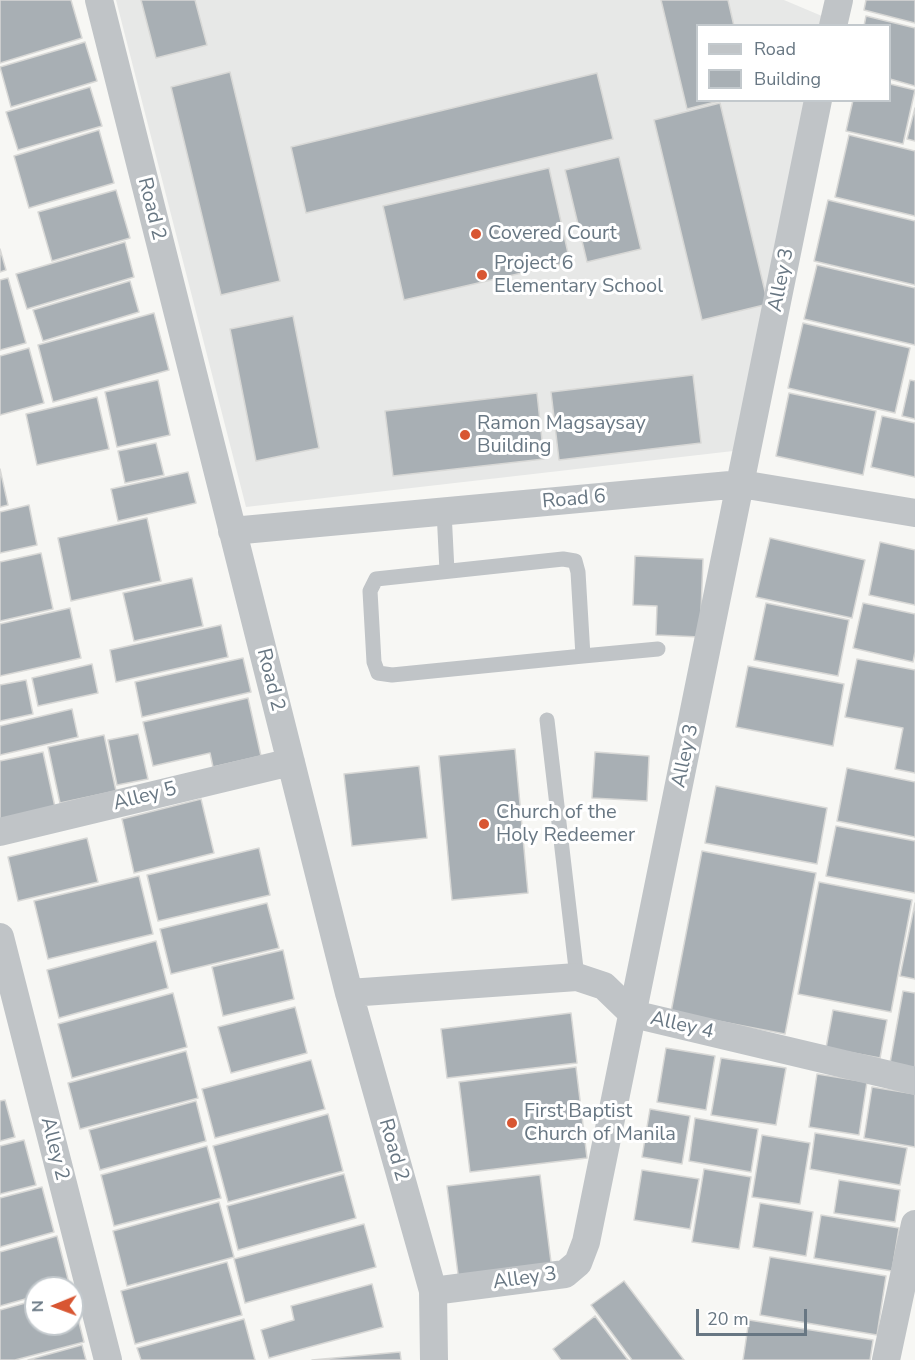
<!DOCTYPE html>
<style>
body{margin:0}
#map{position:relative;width:915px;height:1360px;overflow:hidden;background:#f7f7f4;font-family:"Nunito Sans",sans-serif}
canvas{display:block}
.legend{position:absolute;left:696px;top:24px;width:195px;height:78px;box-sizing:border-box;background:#fff;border:2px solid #c3c9cd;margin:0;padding:8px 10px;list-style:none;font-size:18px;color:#687783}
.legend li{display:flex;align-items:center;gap:12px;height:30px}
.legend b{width:30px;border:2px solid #c3c9cd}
.north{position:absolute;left:24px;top:1276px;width:60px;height:60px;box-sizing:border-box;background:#fff;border:2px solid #c3c9cd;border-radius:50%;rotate:269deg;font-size:16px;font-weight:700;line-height:24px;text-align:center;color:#687783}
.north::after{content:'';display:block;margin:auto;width:21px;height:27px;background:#d85632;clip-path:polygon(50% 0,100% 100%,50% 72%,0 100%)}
.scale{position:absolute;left:696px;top:1309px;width:111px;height:27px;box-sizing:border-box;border:3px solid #687783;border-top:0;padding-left:8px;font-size:18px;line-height:21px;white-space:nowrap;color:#687783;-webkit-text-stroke:4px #fff;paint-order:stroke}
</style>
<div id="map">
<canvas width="915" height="1360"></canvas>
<ul class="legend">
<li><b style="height:8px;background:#c0c4c7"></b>Road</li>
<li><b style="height:16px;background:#a8afb4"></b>Building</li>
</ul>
<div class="north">N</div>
<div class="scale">20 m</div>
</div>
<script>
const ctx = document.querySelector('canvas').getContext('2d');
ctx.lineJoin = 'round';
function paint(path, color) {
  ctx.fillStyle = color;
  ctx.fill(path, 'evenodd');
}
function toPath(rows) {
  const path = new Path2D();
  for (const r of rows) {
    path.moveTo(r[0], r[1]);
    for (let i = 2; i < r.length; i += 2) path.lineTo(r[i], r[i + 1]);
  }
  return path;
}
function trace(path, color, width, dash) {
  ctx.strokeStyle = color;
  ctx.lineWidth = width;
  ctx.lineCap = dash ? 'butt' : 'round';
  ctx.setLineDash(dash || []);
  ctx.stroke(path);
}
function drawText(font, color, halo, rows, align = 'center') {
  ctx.font = font + ' "Nunito Sans",sans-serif';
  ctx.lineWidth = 6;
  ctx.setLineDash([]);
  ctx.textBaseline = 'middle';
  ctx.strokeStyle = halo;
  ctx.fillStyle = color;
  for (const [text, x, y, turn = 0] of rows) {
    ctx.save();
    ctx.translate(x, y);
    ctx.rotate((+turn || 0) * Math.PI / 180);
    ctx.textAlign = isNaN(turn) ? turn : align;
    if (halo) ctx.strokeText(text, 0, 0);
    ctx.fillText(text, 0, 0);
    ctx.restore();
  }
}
paint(toPath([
 [116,0,784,0,829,19,828,25,698,26,698,100,812,101,742,450,246,507]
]), '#e7e8e7');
const building = toPath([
 [0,0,71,0,82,38,0,63,0,0],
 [141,0,195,0,207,45,156,58,141,0],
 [661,0,728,0,734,26,698,26,698,100,723,100,687,109,661,0],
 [866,0,915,0,915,23,864,10,866,0],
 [866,16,915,28,915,86,890,79,890,26,864,26,866,16],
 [85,42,97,81,11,107,0,67,85,42],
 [230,72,280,281,221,295,171,87,230,72],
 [597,73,613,139,306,213,291,147,597,73],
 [890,84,915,90,903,144,846,131,853,100,890,100,890,84],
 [90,87,102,126,18,150,6,112,90,87],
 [720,103,768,304,702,320,654,120,720,103],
 [915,108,915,141,907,139,915,108],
 [99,130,114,183,29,208,14,156,99,130],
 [849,135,915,151,915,216,835,197,849,135],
 [619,157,641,249,587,262,565,170,619,157],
 [549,168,570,262,404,300,383,206,549,168],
 [116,190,130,238,52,261,38,212,116,190],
 [828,200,915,221,915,285,814,261,828,200],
 [125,242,134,277,27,309,16,274,125,242],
 [0,249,6,270,0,272,0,249],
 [817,265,915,288,915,345,804,319,817,265],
 [8,278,26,343,0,350,0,280,8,278],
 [130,281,139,312,43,341,33,310,130,281],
 [154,313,169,370,53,402,38,345,154,313],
 [293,316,319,448,256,461,230,329,293,316],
 [803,323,910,348,895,413,788,388,803,323],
 [29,348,44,403,0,415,0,356,29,348],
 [693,375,701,443,559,460,551,392,693,375],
 [158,380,170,435,117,447,105,392,158,380],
 [910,380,915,381,915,419,902,416,910,380],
 [537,393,544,459,393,476,385,411,537,393],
 [789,393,876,411,863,475,776,456,789,393],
 [97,397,109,449,37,465,26,414,97,397],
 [882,416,915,423,915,477,871,467,882,416],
 [156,443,164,475,125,483,118,451,156,443],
 [0,469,8,505,0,507,0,469],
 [188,472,196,503,118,521,111,489,188,472],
 [29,505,37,545,0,553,0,512,29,505],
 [147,518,161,581,71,601,58,538,147,518],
 [770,538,865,560,852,618,756,597,770,538],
 [880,542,915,550,915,605,869,595,880,542],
 [41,553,53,609,0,621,0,562,41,553],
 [635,556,703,559,700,637,656,635,657,606,633,605,635,556],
 [192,578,203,626,134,641,123,593,192,578],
 [766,603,849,620,838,676,754,660,766,603],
 [863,603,915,614,915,652,913,662,853,648,863,603],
 [70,608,81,658,0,676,0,624,70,608],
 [221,625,228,657,116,682,110,650,221,625],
 [243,658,251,692,142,717,135,682,243,658],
 [857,659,915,670,915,773,895,769,903,728,845,717,857,659],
 [92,664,98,693,38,706,32,678,92,664],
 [748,666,844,684,833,746,736,727,748,666],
 [26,680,33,714,0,721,0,685,26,680],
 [248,698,261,756,213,767,210,753,153,766,143,722,248,698],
 [72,709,78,737,0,755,0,726,72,709],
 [138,734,148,779,117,785,108,740,138,734],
 [104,735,116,791,60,803,48,747,104,735],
 [515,749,528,893,452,900,439,756,515,749],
 [43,752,55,807,0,819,0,761,43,752],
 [595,752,649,756,647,801,592,798,595,752],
 [419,766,427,838,352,846,344,774,419,766],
 [847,768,915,782,915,837,837,821,847,768],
 [716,786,827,808,817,864,705,843,716,786],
 [201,799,214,853,134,873,122,819,201,799],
 [836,826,915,841,915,893,826,876,836,826],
 [87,838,98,882,18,901,8,857,87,838],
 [259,848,270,895,158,921,147,875,259,848],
 [702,851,816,873,785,1034,671,1012,702,851],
 [139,876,153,934,48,959,34,901,139,876],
 [819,882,912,900,891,1012,798,994,819,882],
 [267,903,279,948,171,974,160,929,267,903],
 [915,903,915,979,900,976,915,903],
 [156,941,168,988,59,1018,47,970,156,941],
 [283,950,294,999,223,1016,212,967,283,950],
 [903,991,915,993,915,1068,890,1063,903,991],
 [173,993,187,1047,72,1078,58,1024,173,993],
 [295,1007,307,1053,231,1073,218,1027,295,1007],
 [833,1010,887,1020,880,1058,826,1048,833,1010],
 [571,1013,577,1063,447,1078,441,1029,571,1013],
 [666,1048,715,1056,706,1110,657,1102,666,1048],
 [186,1051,198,1098,80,1129,68,1083,186,1051],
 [721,1058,786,1068,776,1125,711,1115,721,1058],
 [311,1060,325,1109,215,1138,202,1089,311,1060],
 [576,1067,587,1158,470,1172,459,1082,576,1067],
 [817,1074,867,1082,859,1135,809,1127,817,1074],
 [872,1087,915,1094,915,1147,864,1138,872,1087],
 [5,1100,15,1137,0,1141,0,1101,5,1100],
 [196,1101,206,1141,100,1170,89,1130,196,1101],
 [650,1109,690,1116,682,1164,642,1157,650,1109],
 [328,1114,343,1171,228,1202,213,1146,328,1114],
 [695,1118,758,1129,751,1172,689,1161,695,1118],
 [815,1133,907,1148,900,1185,810,1169,815,1133],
 [762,1135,810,1143,800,1204,752,1197,762,1135],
 [24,1140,36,1185,0,1194,0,1146,24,1140],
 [207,1146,221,1198,114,1226,101,1175,207,1146],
 [704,1169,751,1177,739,1249,692,1242,704,1169],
 [642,1170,699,1179,690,1229,634,1220,642,1170],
 [344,1174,356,1218,238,1250,227,1206,344,1174],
 [540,1175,552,1270,459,1282,447,1186,540,1175],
 [839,1180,900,1190,895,1222,834,1213,839,1180],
 [42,1187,54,1232,0,1247,0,1198,42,1187],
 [219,1202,234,1257,127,1286,113,1231,219,1202],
 [760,1203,813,1212,806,1256,753,1247,760,1203],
 [821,1215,899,1228,892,1271,814,1258,821,1215],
 [364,1224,376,1267,245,1303,234,1259,364,1224],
 [57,1236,70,1287,36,1288,36,1296,0,1306,0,1252,57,1236],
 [770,1257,886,1276,877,1335,760,1315,770,1257],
 [227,1262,242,1315,135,1344,121,1291,227,1262],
 [624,1281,684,1360,632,1360,591,1305,624,1281],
 [372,1284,383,1327,269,1358,261,1330,294,1320,291,1306,372,1284],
 [72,1295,84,1342,15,1360,0,1360,0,1310,36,1300,36,1324,72,1324,72,1295],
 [595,1316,628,1360,561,1360,553,1349,595,1316],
 [244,1319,255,1360,141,1360,137,1348,244,1319],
 [749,1320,873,1340,870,1360,743,1360,749,1320],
 [82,1345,86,1360,28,1360,82,1345],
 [400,1352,401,1360,312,1360,400,1352]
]);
paint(building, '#a8afb4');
trace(building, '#d8d8d6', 1.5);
trace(toPath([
 [444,511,447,571],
 [563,559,575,561,578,572,583,656,392,675,378,673,374,662,370,591,376,579,563,559],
 [583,656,658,649],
 [547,720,577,977]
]), '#c0c4c7', 15);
trace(toPath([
 [99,0,349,993,433,1291,434,1360],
 [833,26,839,0],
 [232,531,741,484,915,513],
 [0,832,291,762],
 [0,937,108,1360],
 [349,993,577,977,604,986,633,1014,915,1081],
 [433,1291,565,1274,578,1263,586,1242,818,100],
 [886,1360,915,1224]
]), '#c0c4c7', 28);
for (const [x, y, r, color] of [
 [476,234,6,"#d85632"],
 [482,275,6,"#d85632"],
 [465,435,6,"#d85632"],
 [484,824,6,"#d85632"],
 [512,1123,6,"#d85632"]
]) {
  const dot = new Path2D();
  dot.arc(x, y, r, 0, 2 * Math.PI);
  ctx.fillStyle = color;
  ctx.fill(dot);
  trace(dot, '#fff', 2);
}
drawText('20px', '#687783', '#fff', [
 ["Road 2",151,209,76],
 ["Alley 3",782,280,-79],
 ["Road 6",574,500,-5],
 ["Road 2",270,680,76],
 ["Alley 3",686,756,-78],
 ["Alley 5",145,797,-14],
 ["Alley 4",682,1026,13],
 ["Alley 2",54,1149,76],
 ["Road 2",393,1150,74],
 ["Alley 3",525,1279,-8]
]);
drawText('20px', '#687783', '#fff', [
 ["Covered Court",488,234],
 ["Project 6",494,264],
 ["Elementary School",494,287],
 ["Ramon Magsaysay",477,424],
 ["Building",477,447],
 ["Church of the",496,813],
 ["Holy Redeemer",496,836],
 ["First Baptist",524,1112],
 ["Church of Manila",524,1135]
], 'left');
</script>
